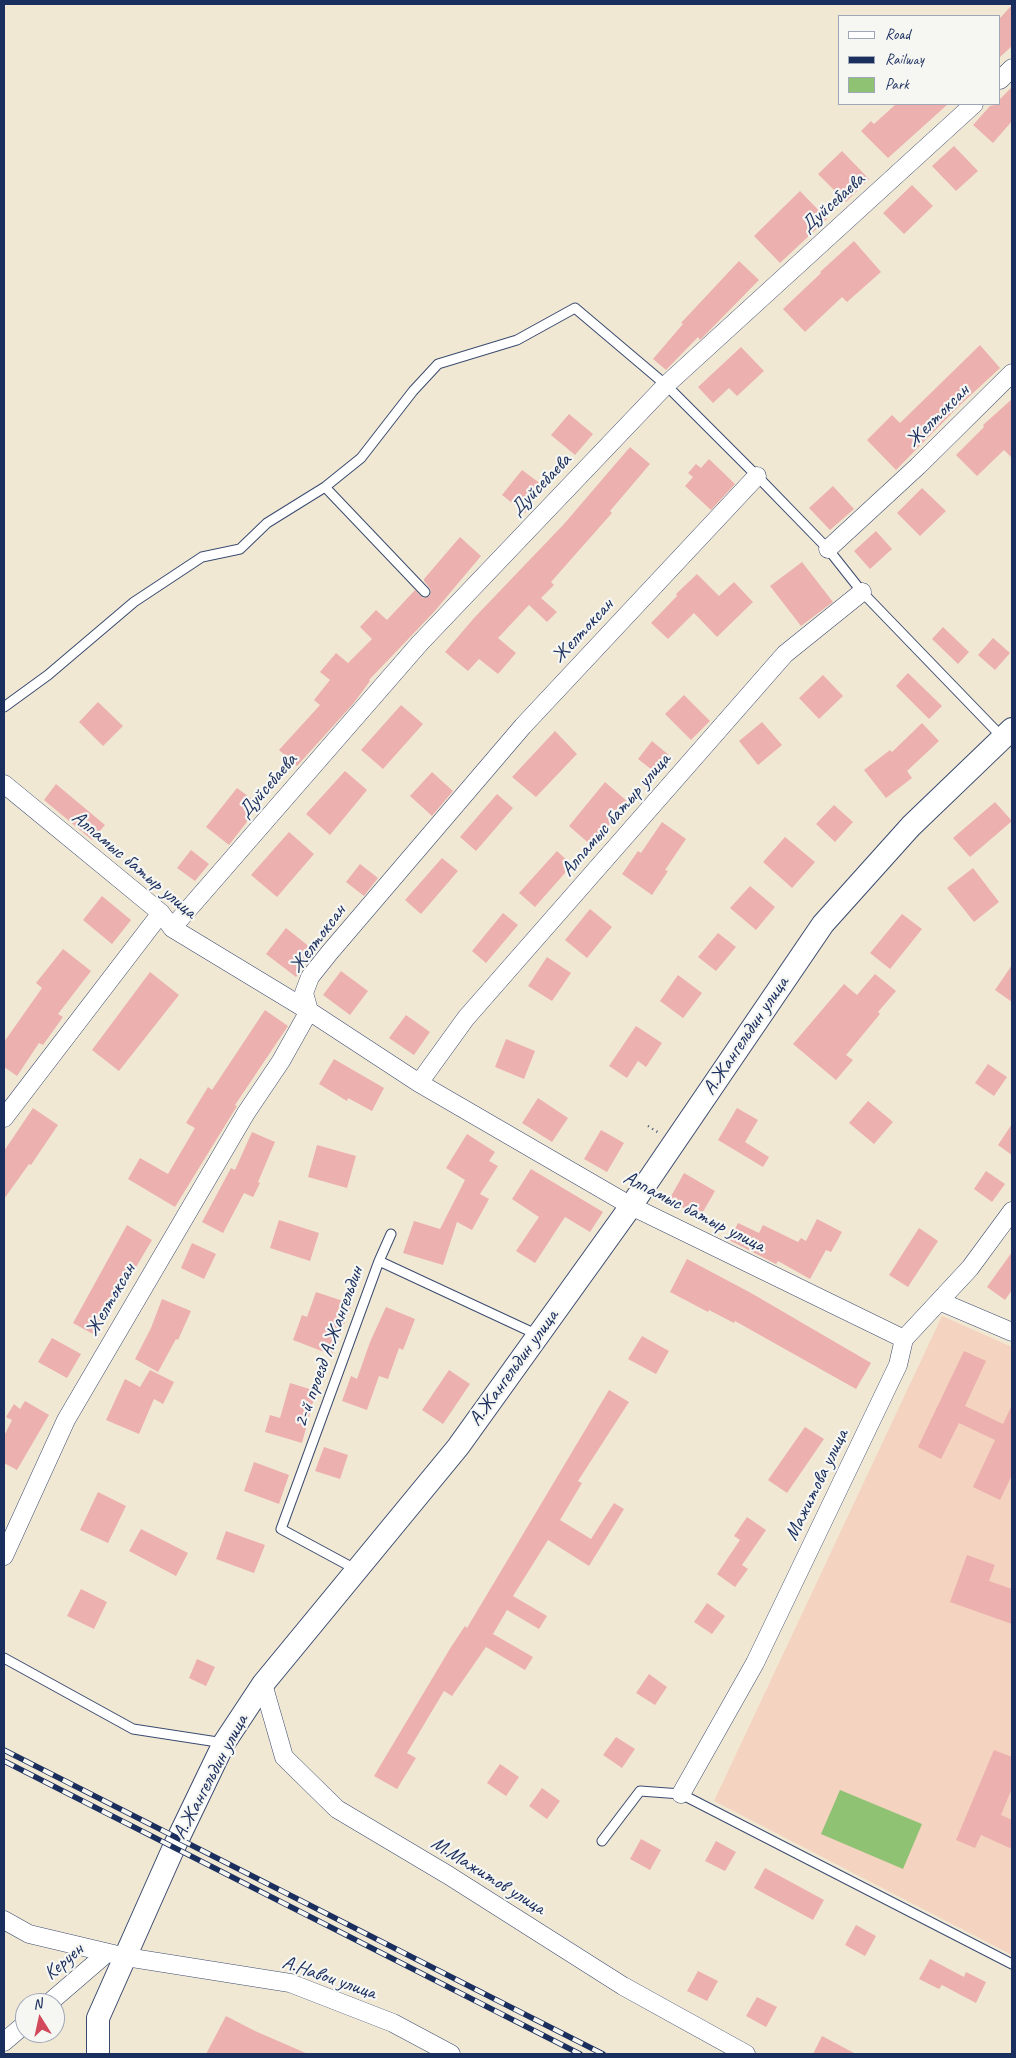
<!DOCTYPE html>
<meta charset="utf-8">
<style>
body{margin:0}
#map{position:relative;width:1016px;height:2058px;overflow:hidden;background:#f1e8d3;font-family:Caveat,sans-serif}
canvas{display:block}
.frame{position:absolute;inset:0;border:5px solid #1b2f5e;pointer-events:none}
.legend{position:absolute;left:838px;top:15px;width:162px;height:90px;box-sizing:border-box;background:#f6f6f2;border:1px solid #9ea6b7;margin:0;padding:6px 9px;list-style:none;font-size:15px;color:#1b2f5e}
.legend li{display:flex;align-items:center;gap:10px;height:25px}
.legend b{width:25px;border:1px solid #9ea6b7}
.north{position:absolute;left:15px;top:1993px;width:50px;height:50px;box-sizing:border-box;background:#f6f6f2;border:1px solid #9ea6b7;border-radius:50%;rotate:350deg;font-size:14px;font-weight:700;line-height:20px;text-align:center;color:#1b2f5e}
.north::after{content:'';display:block;margin:auto;width:18px;height:22px;background:#d1495b;clip-path:polygon(50% 0,100% 100%,50% 72%,0 100%)}
</style>
<div id="map">
<canvas width="1016" height="2058"></canvas>
<div class="frame"></div>
<ul class="legend">
<li><b style="height:6px;background:#fff"></b>Road</li>
<li><b style="height:6px;background:#1b2f5e"></b>Railway</li>
<li><b style="height:14px;background:#90c273"></b>Park</li>
</ul>
<div class="north">N</div>
</div>
<script>
const ctx = document.querySelector('canvas').getContext('2d');
ctx.lineJoin = 'round';
function paint(path, color) {
  ctx.fillStyle = color;
  ctx.fill(path, 'evenodd');
}
function toPath(rows) {
  const path = new Path2D();
  for (const r of rows) {
    path.moveTo(r[0], r[1]);
    for (let i = 2; i < r.length; i += 2) path.lineTo(r[i], r[i + 1]);
  }
  return path;
}
function trace(path, color, width, dash) {
  ctx.strokeStyle = color;
  ctx.lineWidth = width;
  ctx.lineCap = dash ? 'butt' : 'round';
  ctx.setLineDash(dash || []);
  ctx.stroke(path);
}
function drawText(font, color, halo, rows, align = 'center') {
  ctx.font = font + ' Caveat,sans-serif';
  ctx.lineWidth = 4.5;
  ctx.setLineDash([]);
  ctx.textBaseline = 'middle';
  ctx.strokeStyle = halo;
  ctx.fillStyle = color;
  for (const [text, x, y, turn = 0] of rows) {
    ctx.save();
    ctx.translate(x, y);
    ctx.rotate((+turn || 0) * Math.PI / 180);
    ctx.textAlign = isNaN(turn) ? turn : align;
    if (halo) ctx.strokeText(text, 0, 0);
    ctx.fillText(text, 0, 0);
    ctx.restore();
  }
}
paint(toPath([
 [942,1316,1012,1347,1012,1955,714,1801]
]), '#f4d3c0');
paint(toPath([
 [840,1790,922,1824,903,1869,821,1834]
]), '#90c273');
paint(toPath([
 [1012,5,1012,46,1000,57,1000,18],
 [1012,87,1012,121,993,143,973,125,990,106,1000,104,1000,99],
 [896,104,948,104,888,158,861,131,871,121,874,124],
 [954,146,978,171,956,191,932,166],
 [842,151,869,179,846,202,818,174],
 [912,185,933,206,904,234,883,213],
 [800,191,827,219,780,263,754,236],
 [854,241,881,272,847,302,842,297,805,332,783,309,821,273,820,272],
 [739,261,759,280,705,335,700,340,698,337,666,370,653,359,683,324,681,323],
 [980,345,1000,368,959,406,896,470,867,440,892,415,900,423],
 [741,347,764,371,737,396,729,388,713,403,698,387],
 [1012,399,1012,458,1004,450,977,476,956,455,984,427,983,425],
 [569,414,593,434,575,455,551,435],
 [630,447,650,464,610,511,612,513,551,582,554,585,541,598,557,612,547,622,529,605,498,638,516,653,498,674,479,659,468,671,445,652,474,618,564,524],
 [709,459,735,484,711,510,685,486,693,477,688,473,696,464,701,468],
 [522,470,545,487,525,513,502,495],
 [833,486,854,509,830,530,809,508],
 [922,488,946,511,920,536,897,513],
 [876,531,892,549,870,569,854,551],
 [460,537,481,556,434,612,369,680,370,681,353,704,297,766,279,750,320,705,314,700,330,680,320,672,336,653,348,663,372,639,360,627,376,610,387,620,415,590,423,598,430,596,431,590,424,581,424,579],
 [802,562,833,602,801,626,770,586],
 [697,574,719,596,734,582,753,602,717,637,694,613,668,639,651,623,677,596,676,594],
 [943,627,969,652,958,664,932,639],
 [993,638,1010,653,995,670,978,655],
 [908,673,942,706,929,719,896,686],
 [823,675,843,696,819,719,799,698],
 [684,695,710,721,691,740,665,714],
 [98,702,123,726,103,746,79,722],
 [401,705,423,724,383,769,361,750],
 [762,722,782,745,758,765,739,741],
 [922,723,939,741,907,771,912,778,886,798,864,770,890,750,892,752],
 [555,731,577,754,536,797,512,777],
 [652,741,670,756,656,773,638,759],
 [345,771,367,790,330,835,306,814],
 [432,772,453,791,432,816,410,796],
 [605,782,628,802,592,846,569,826],
 [56,784,105,825,92,840,44,800],
 [237,788,260,805,229,845,206,827],
 [497,794,513,808,476,851,460,837],
 [995,802,1012,821,970,857,953,838],
 [834,805,853,822,835,842,816,824],
 [662,822,686,839,665,870,668,871,652,895,622,874,638,851,641,853],
 [289,832,314,854,277,897,251,875],
 [785,837,815,862,792,888,763,862],
 [191,850,209,864,195,881,177,868],
 [557,851,572,865,535,907,519,893],
 [442,858,458,871,421,914,405,900],
 [360,864,378,878,364,896,346,882],
 [973,868,999,902,974,922,947,888],
 [750,886,775,907,756,930,730,908],
 [102,896,131,920,112,944,83,920],
 [590,909,612,927,587,958,565,940],
 [503,913,518,925,486,963,472,951],
 [902,914,922,929,890,969,870,953],
 [286,928,316,952,296,977,266,954],
 [718,933,736,947,716,971,698,957],
 [63,949,91,971,58,1014,63,1017,43,1045,39,1043,17,1076,4,1067,4,1042,42,988,36,983],
 [547,957,571,973,552,1001,528,986],
 [1012,965,1012,1002,995,990],
 [341,971,368,991,350,1015,323,995],
 [150,972,179,995,119,1071,92,1050],
 [875,974,896,991,878,1012,880,1014,846,1055,853,1060,836,1080,793,1044,844,984,857,995],
 [678,975,702,993,683,1018,660,1001],
 [265,1010,288,1026,235,1105,237,1106,175,1207,128,1179,140,1158,168,1174,195,1128,186,1123,208,1087,212,1090],
 [406,1015,430,1032,414,1055,389,1038],
 [636,1026,662,1043,646,1067,638,1061,627,1078,609,1066],
 [506,1039,535,1051,524,1079,495,1067],
 [334,1059,384,1088,372,1111,348,1098,347,1101,319,1084],
 [988,1064,1007,1077,994,1096,975,1083],
 [538,1098,568,1118,552,1142,522,1123],
 [868,1101,893,1122,874,1144,849,1123],
 [33,1108,58,1125,31,1165,29,1164,4,1199,4,1151],
 [737,1108,758,1120,745,1142,769,1157,763,1167,718,1140],
 [1012,1124,1012,1155,998,1145],
 [601,1130,624,1143,607,1172,584,1159],
 [252,1132,275,1142,258,1182,260,1183,253,1197,244,1193,223,1233,202,1222,231,1168,235,1170],
 [467,1134,495,1152,489,1161,498,1166,480,1194,489,1199,472,1230,457,1222,443,1265,403,1253,414,1221,440,1229,465,1180,446,1168],
 [317,1145,356,1156,347,1188,308,1177],
 [531,1169,603,1212,590,1232,565,1217,535,1263,516,1251,539,1217,512,1199],
 [986,1171,1005,1184,992,1202,974,1189],
 [684,1173,715,1191,700,1217,669,1200],
 [817,1219,842,1232,831,1252,826,1250,810,1279,778,1261,776,1264,729,1240,738,1223,759,1233,763,1225,798,1242,801,1238,806,1241],
 [279,1220,319,1233,310,1261,270,1248],
 [127,1225,152,1240,119,1296,116,1295,93,1334,73,1323],
 [919,1228,938,1241,908,1287,889,1275],
 [192,1243,216,1254,204,1279,181,1268],
 [1012,1252,1012,1290,1005,1300,987,1287],
 [687,1259,751,1293,871,1363,856,1389,735,1321,734,1323,709,1310,708,1312,670,1292],
 [316,1292,352,1304,332,1355,293,1340,302,1315,307,1317],
 [162,1299,191,1311,178,1340,176,1339,158,1372,135,1359,151,1328],
 [386,1307,415,1319,403,1350,399,1348,388,1379,379,1376,367,1410,342,1401,351,1376,357,1379,370,1342],
 [642,1336,669,1351,656,1374,628,1359],
 [52,1338,81,1354,67,1378,38,1362],
 [964,1351,986,1361,965,1406,1003,1424,1012,1405,1012,1475,1000,1500,973,1487,995,1440,959,1423,941,1459,918,1447],
 [150,1370,174,1382,163,1404,154,1399,139,1434,106,1420,125,1379,140,1387],
 [449,1370,470,1384,443,1424,422,1410],
 [290,1383,316,1391,302,1443,265,1432,270,1415,280,1418],
 [609,1390,629,1402,578,1481,582,1483,560,1520,591,1539,614,1503,624,1509,589,1566,548,1540,513,1596,547,1616,539,1629,507,1610,493,1634,533,1657,525,1670,486,1647,452,1696,444,1691,407,1753,416,1758,397,1789,374,1776,451,1647,465,1626,467,1628],
 [25,1401,49,1415,17,1470,4,1463,4,1436,12,1420,6,1417,14,1404,20,1409],
 [805,1427,824,1439,787,1493,768,1480],
 [324,1447,348,1455,340,1479,315,1471],
 [254,1462,289,1475,279,1504,244,1491],
 [98,1492,126,1506,108,1543,80,1530],
 [747,1517,766,1530,742,1565,748,1569,735,1587,717,1574,740,1540,734,1536],
 [141,1529,188,1553,176,1576,129,1551],
 [226,1531,265,1545,254,1573,216,1559],
 [967,1555,995,1565,989,1581,1012,1589,1012,1624,950,1602],
 [81,1589,107,1602,94,1629,67,1616],
 [707,1603,725,1616,712,1634,694,1622],
 [197,1659,215,1667,206,1686,189,1678],
 [649,1674,667,1687,655,1705,636,1693],
 [616,1737,635,1749,622,1768,603,1755],
 [994,1750,1012,1757,1012,1788,1001,1815,1012,1820,1012,1849,981,1835,975,1848,956,1840],
 [500,1764,519,1777,506,1796,487,1783],
 [542,1788,560,1801,547,1819,529,1806],
 [641,1839,661,1850,650,1870,630,1859],
 [716,1841,736,1852,725,1871,705,1861],
 [765,1868,824,1900,813,1920,754,1888],
 [856,1925,876,1936,865,1956,845,1945],
 [930,1959,964,1977,966,1972,986,1982,976,2003,942,1985,939,1989,919,1979],
 [698,1971,718,1981,707,2001,687,1991],
 [757,1997,777,2007,766,2027,746,2016],
 [226,2016,255,2031,308,2054,206,2054],
 [822,2036,856,2054,813,2054]
]), '#ecb0ae');
const service = toPath([
 [325,487,425,592],
 [4,707,48,675,134,602,202,557,240,549,267,523,325,487,361,458,413,391,438,364,517,340,575,308,666,385,757,476,828,549,862,592,1002,737],
 [379,1261,391,1234],
 [357,1570,281,1529,379,1261,538,1335],
 [4,1658,133,1729,224,1743],
 [602,1841,640,1791,681,1794,1012,1964]
]);
const minor = toPath([
 [1000,80,1012,68],
 [828,549,918,466,1012,373],
 [4,784,161,913,172,928,309,1011,419,1083,631,1206,904,1339],
 [172,928,420,643,666,385,974,104],
 [419,1083,466,1018,785,654,862,592],
 [4,1118,161,913],
 [939,1301,1012,1332],
 [4,1556,66,1420,246,1113,281,1061,309,1011,304,993,310,977,330,952,523,726,757,476],
 [263,1684,284,1757,337,1809,448,1875,623,1986,746,2054],
 [681,1794,755,1663,898,1365,904,1339,970,1268,1012,1211],
 [4,1920,29,1934,126,1957,290,1983,393,2023,451,2054],
 [49,2003,107,1953],
 [4,2042,25,2024]
]);
const tertiary = toPath([
 [98,2054,98,2018,174,1847,224,1743,263,1684,458,1447,631,1206,823,924,911,826,1012,729]
]);
trace(service, '#3b4b70', 11);
trace(minor, '#3b4b70', 19);
trace(tertiary, '#3b4b70', 24);
trace(toPath([
 [648,1126,659,1133]
]), '#3b4b70', 2.5, [1, 4]);
trace(service, '#fff', 9);
trace(minor, '#fff', 18);
trace(tertiary, '#fff', 22);
const rail = toPath([
 [4,1750,603,2054],
 [4,1761,580,2054]
]);
trace(rail, '#1b2f5e', 5.5);
trace(rail, '#f6f6f2', 4, [11]);
drawText('20px', '#1b2f5e', '#f6f6f2', [
 ["Дуйсебаева",833,203,-42],
 ["Желтоксан",938,416,-45],
 ["Дуйсебаева",541,485,-46],
 ["Желтоксан",583,631,-47],
 ["Дуйсебаева",268,786,-49],
 ["Алпамыс батыр улица",616,815,-49],
 ["Алпамыс батыр улица",134,865,40],
 ["Желтоксан",318,939,-53],
 ["А.Жангельдин улица",746,1036,-56],
 ["Алпамыс батыр улица",694,1212,27],
 ["Желтоксан",111,1300,-60],
 ["2-й проезд А.Жангельдин",329,1347,-70],
 ["А.Жангельдин улица",514,1368,-54],
 ["Мажитова улица",817,1485,-64],
 ["А.Жангельдин улица",211,1777,-62],
 ["М.Мажитов улица",488,1876,32],
 ["Керуен",64,1962,-41],
 ["А.Навои улица",329,1978,19]
]);
</script>
